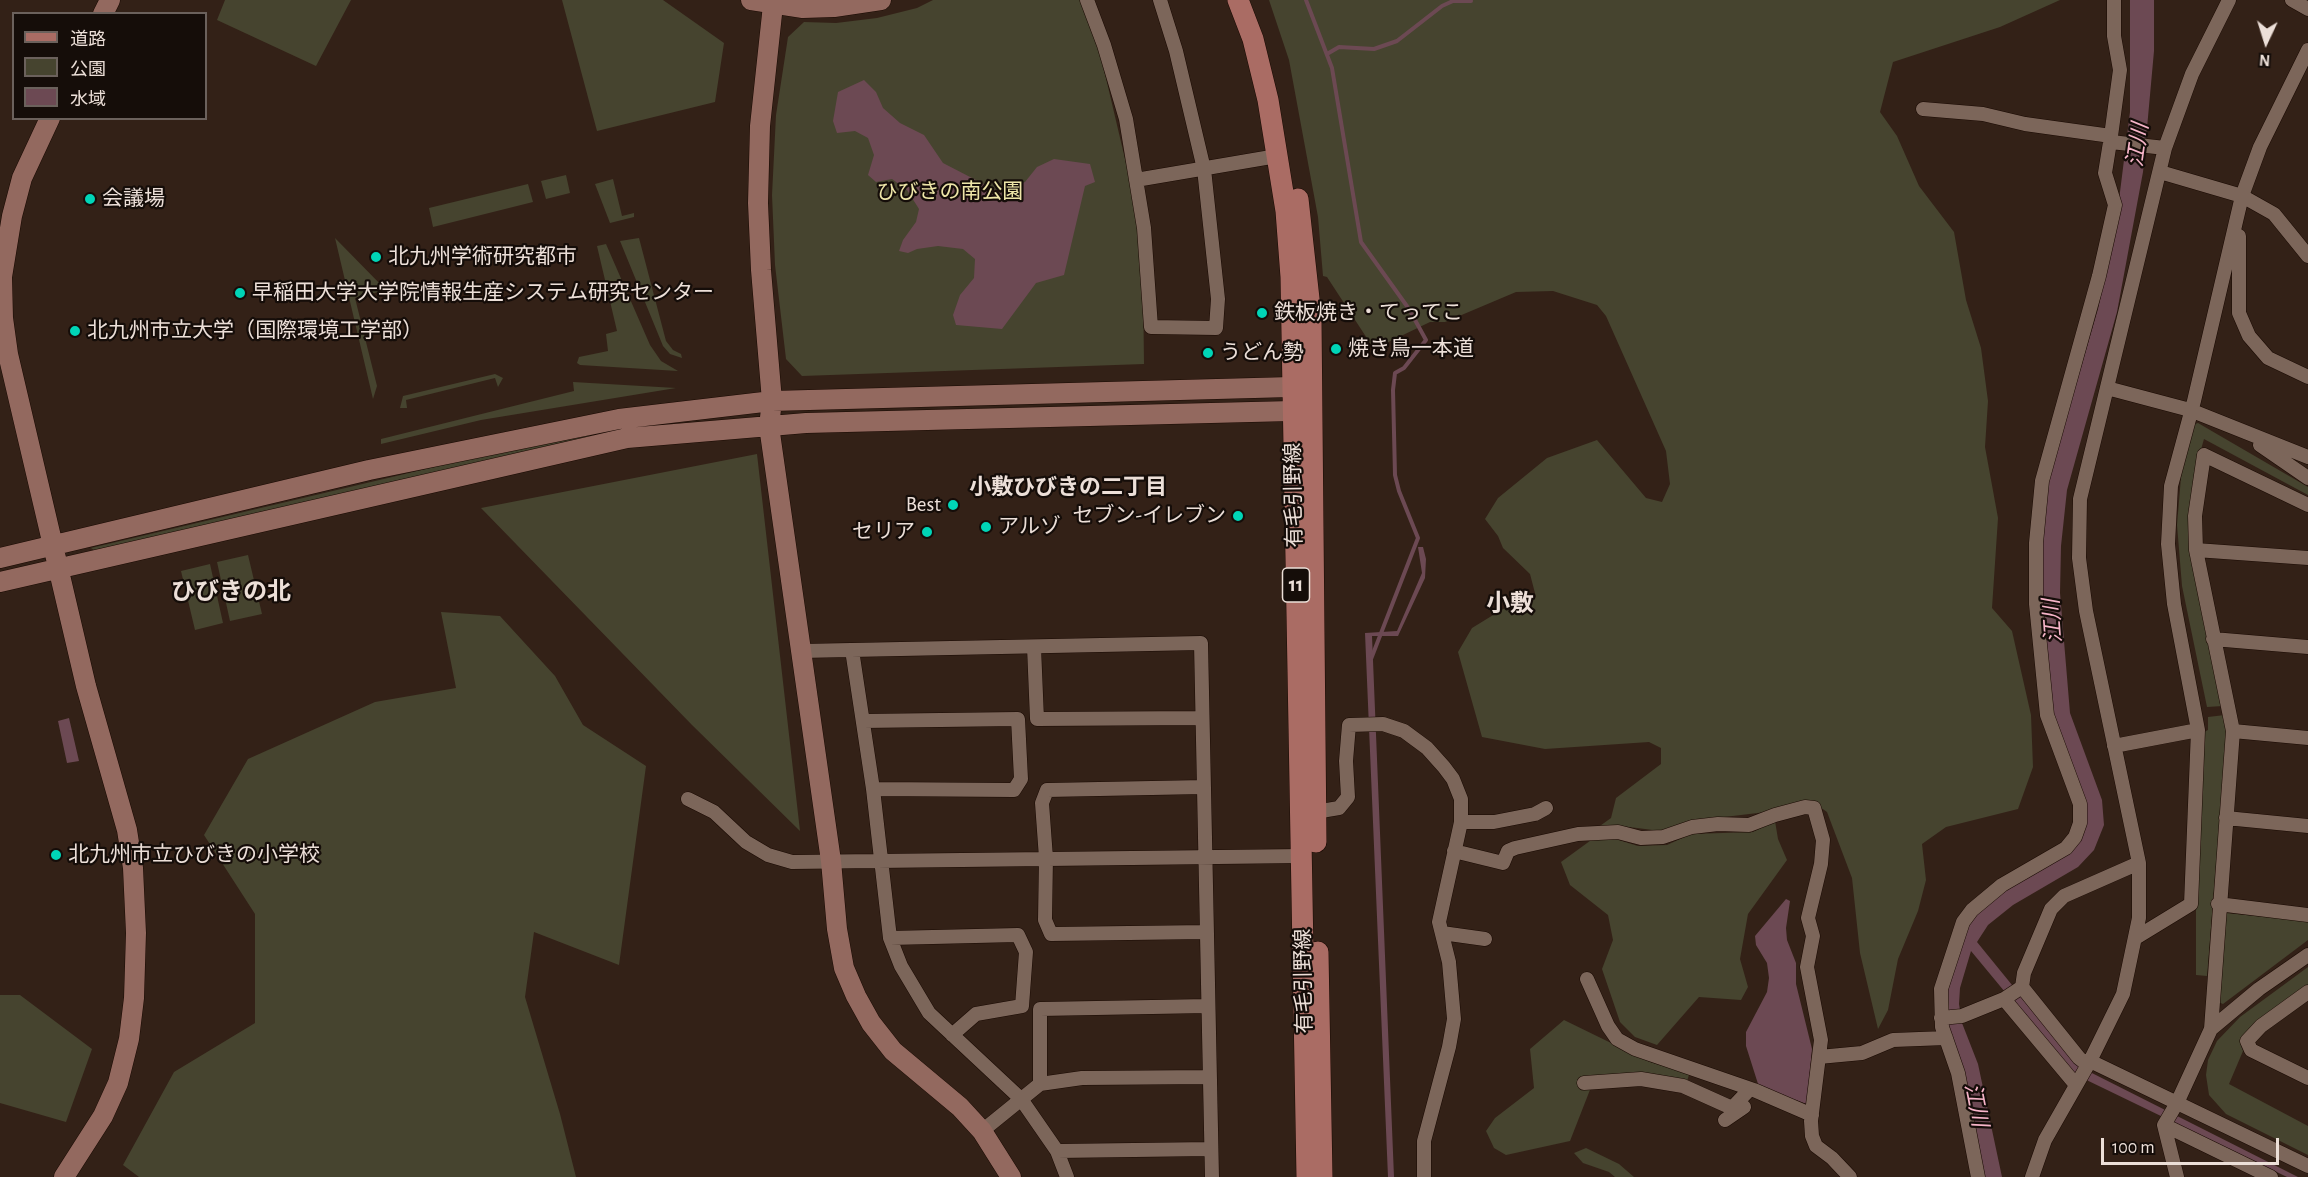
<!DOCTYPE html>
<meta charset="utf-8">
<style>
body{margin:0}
#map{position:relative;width:2308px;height:1177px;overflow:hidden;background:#332117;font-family:"Alegreya Sans","Noto Sans JP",sans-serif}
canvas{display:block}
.legend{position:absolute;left:12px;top:12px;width:195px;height:108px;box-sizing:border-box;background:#150d09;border:2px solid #6b615c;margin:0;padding:8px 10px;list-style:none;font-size:18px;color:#ecdfd8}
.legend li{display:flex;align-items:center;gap:12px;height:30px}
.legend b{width:30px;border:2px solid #6b615c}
.north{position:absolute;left:2236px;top:12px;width:60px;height:60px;-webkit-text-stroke:4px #150d09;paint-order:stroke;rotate:184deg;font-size:16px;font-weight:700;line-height:24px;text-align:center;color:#ecdfd8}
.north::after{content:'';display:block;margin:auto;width:21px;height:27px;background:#ecdfd8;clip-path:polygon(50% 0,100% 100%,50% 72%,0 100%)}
.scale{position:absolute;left:2101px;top:1138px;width:178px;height:27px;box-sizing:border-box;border:3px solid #ecdfd8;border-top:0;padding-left:8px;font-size:18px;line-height:21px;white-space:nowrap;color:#ecdfd8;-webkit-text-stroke:4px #150d09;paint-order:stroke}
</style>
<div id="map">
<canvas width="2308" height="1177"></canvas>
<ul class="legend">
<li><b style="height:8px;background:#aa6c64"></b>道路</li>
<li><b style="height:16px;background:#46442f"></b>公園</li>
<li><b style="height:16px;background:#6c4953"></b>水域</li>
</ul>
<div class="north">N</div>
<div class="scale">100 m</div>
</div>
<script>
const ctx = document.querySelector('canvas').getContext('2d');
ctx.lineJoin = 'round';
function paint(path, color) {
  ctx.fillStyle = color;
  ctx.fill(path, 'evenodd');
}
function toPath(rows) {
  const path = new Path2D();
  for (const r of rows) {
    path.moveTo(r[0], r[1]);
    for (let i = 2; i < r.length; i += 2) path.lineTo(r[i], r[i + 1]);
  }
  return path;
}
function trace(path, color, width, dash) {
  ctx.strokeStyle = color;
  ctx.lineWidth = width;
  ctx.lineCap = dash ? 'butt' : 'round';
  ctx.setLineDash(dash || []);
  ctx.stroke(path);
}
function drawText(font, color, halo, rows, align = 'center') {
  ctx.font = font + ' "Alegreya Sans","Noto Sans JP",sans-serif';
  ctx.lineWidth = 4.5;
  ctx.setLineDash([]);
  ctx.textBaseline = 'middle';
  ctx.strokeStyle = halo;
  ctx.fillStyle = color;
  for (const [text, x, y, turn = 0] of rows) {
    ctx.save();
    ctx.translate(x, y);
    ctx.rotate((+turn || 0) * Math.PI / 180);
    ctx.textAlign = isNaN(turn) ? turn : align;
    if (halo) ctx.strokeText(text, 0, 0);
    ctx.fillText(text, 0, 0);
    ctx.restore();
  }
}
paint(toPath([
 [225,0,351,0,316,66,217,20],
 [562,0,663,0,724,43,715,102,597,131],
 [933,0,1080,0,1101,57,1133,193,1143,283,1144,364,802,376,786,359,775,265,772,195,776,115,788,37,804,22,836,23,877,18,917,8],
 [1269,0,2060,0,2000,27,1893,62,1880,112,1897,136,1919,186,1954,232,1966,300,1981,348,1988,401,1985,447,1998,518,1992,608,2012,631,2031,715,2033,767,2018,809,1946,827,1922,844,1926,880,1918,911,1898,959,1888,1010,1878,1029,1860,953,1852,878,1827,812,1810,800,1766,812,1691,821,1661,831,1621,826,1597,828,1611,818,1616,798,1661,764,1661,748,1649,742,1545,749,1482,737,1458,652,1472,628,1503,609,1536,597,1530,574,1503,548,1498,536,1485,519,1498,498,1547,458,1597,440,1646,498,1662,502,1670,484,1666,451,1606,316,1597,305,1553,291,1516,292,1445,322,1430,322,1374,349,1327,277,1323,276,1318,217,1289,60],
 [566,175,570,193,546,199,541,181],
 [613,179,622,216,634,213,634,217,610,223,595,184],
 [528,184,533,202,433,227,429,208],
 [335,238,386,290,355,298,377,386,373,399],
 [639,238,666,341,673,350,681,354,682,358,670,354,663,346,620,241],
 [606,244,650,345,661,361,678,371,580,365,577,363,579,357,608,351,606,334,617,331,597,246],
 [495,374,503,378,498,387,495,378,406,400,407,408,400,408,403,396],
 [573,382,676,388,481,420,381,444,381,439,574,391],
 [742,418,197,531,144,539,94,550,91,548,515,448,635,426,691,425],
 [2198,423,2308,487,2308,495,2204,439,2194,474,2190,549,2223,706,2207,707,2182,586,2177,525,2182,465,2192,425],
 [757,454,800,831,692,725,481,508],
 [248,555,262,614,230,621,217,562],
 [210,564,223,623,195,630,181,571],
 [441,612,500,616,555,676,583,725,646,766,619,965,534,932,525,997,560,1114,576,1177,139,1177,123,1165,174,1072,255,1023,255,914,204,835,248,759,375,702,456,688],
 [2225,715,2227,732,2207,976,2196,975,2196,907,2204,732,2208,730,2208,717],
 [1775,821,1778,839,1787,860,1748,914,1740,959,1748,987,1741,1000,1699,997,1657,1045,1635,1037,1620,1022,1602,969,1613,940,1608,915,1570,885,1561,862,1594,838,1612,838,1638,846,1667,845,1691,834,1753,832],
 [2225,913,2308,921,2308,940,2223,1004,2216,1001],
 [2308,967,2308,985,2255,1024,2240,1043,2243,1051,2229,1084,2308,1126,2308,1155,2226,1114,2209,1095,2206,1075,2208,1060,2217,1041,2240,1017],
 [0,995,20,995,92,1049,66,1122,0,1103],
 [1564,1020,1650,1062,1684,1072,1689,1075,1687,1081,1595,1077,1570,1141,1506,1155,1494,1148,1486,1131,1495,1118,1534,1088,1530,1049],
 [1586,1148,1619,1164,1634,1177,1615,1177,1609,1172,1583,1163,1574,1153]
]), '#46442f');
paint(toPath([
 [2130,0,2154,0,2154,51,2143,172,2117,312,2067,490,2061,546,2060,593,2070,713,2102,800,2104,825,2094,850,2078,867,2013,905,1988,925,1977,942,2078,1066,2298,1177,2287,1177,2072,1073,1971,951,1960,988,1959,1004,1962,1023,1978,1064,2002,1177,1982,1177,1950,1043,1944,1004,1968,923,2001,891,2065,853,2084,823,2055,734,2041,596,2044,510,2051,470,2098,309,2115,232,2130,112],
 [864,80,876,92,883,108,900,123,924,135,943,163,1001,193,1025,182,1037,167,1054,159,1090,164,1095,182,1085,186,1064,275,1036,283,1002,329,956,325,953,315,960,295,974,278,975,259,963,249,938,246,917,249,908,253,899,251,903,240,916,222,919,209,907,190,892,179,876,182,868,175,874,155,868,138,855,131,837,133,833,121,838,92],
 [1418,547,1423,547,1426,559,1425,578,1398,636,1372,636,1394,1177,1388,1177,1365,633,1397,631,1422,573],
 [69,718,79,761,67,763,58,721],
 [1786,899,1790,901,1786,928,1787,940,1796,963,1796,984,1812,1049,1807,1104,1759,1087,1746,1046,1746,1032,1767,992,1769,978,1767,963,1756,945,1755,936]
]), '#6c4953');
trace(toPath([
 [1306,0,1332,68,1361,242,1409,309,1426,340,1404,368,1395,373,1393,390,1395,475,1399,491,1418,538,1371,659],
 [1327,54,1339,47,1374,49,1397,41,1442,6,1453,1,1471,1]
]), '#6c4953', 4);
const street = toPath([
 [1087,0,1104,45,1126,119,1144,228,1151,327,1216,328,1218,299,1204,169,1176,51,1160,0],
 [2292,0,2308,9],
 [1923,109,1983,114,2025,124,2111,136,2105,173,2115,205,2099,276,2042,481,2036,543,2036,604,2047,715,2080,804,2080,823,2075,837,2066,848,2002,885,1972,910,1963,922,1941,989,1942,1027,1958,1073,1978,1177],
 [2111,136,2120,70,2114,36,2114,0],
 [2111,142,2165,148],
 [2160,172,2242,196,2274,214,2308,256],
 [1136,180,1277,156],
 [2239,236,2239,313,2249,336,2268,358,2308,377],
 [2107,388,2190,410,2308,457],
 [2260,445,2308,478],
 [2196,550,2308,558],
 [2213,639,2308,647],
 [1034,647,1037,719,1202,718],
 [852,650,873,789,890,938,901,966,929,1013,1021,1099,1057,1151,1067,1177],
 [801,651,1201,643,1212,1177],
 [863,721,1018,719,1021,779,1014,790,873,789],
 [2233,731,2308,738],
 [2114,746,2198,730],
 [1204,787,1047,790,1042,803,1046,858,1045,920,1051,934,1207,932],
 [688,799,714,812,746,842,768,855,792,862,1302,856],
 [1309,813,1339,808,1348,797,1346,761,1349,725,1383,724,1404,731,1427,748,1444,767,1453,779,1461,799,1461,822,1439,922,1449,962,1454,1019,1449,1047,1424,1141,1424,1177],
 [2226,818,2308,826],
 [1461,822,1494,822,1535,814,1546,808],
 [1454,851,1503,863,1508,851,1515,848,1578,834,1618,832,1641,838,1663,837,1692,827,1718,824,1749,825,1775,815,1805,807,1814,808,1823,840,1821,864,1808,918,1813,936,1807,967,1821,1040,1811,1121,1812,1136,1816,1146,1832,1158,1850,1177],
 [2218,904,2308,915],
 [1442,933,1485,939],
 [2137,937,2191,904,2198,730,2174,604,2168,544,2171,486,2194,401,2242,196,2260,147,2308,50],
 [890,938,1018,935,1026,952,1022,1006,976,1014,952,1035],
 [1587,979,1608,1026,1617,1039,1635,1049,1754,1090,1812,1115],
 [2308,992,2261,1026,2247,1041,2251,1050,2308,1078],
 [2004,999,2076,1085],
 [1941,1018,1962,1016,2004,999,2022,987],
 [2211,1029,2259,989,2308,955],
 [1819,1057,1862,1053,1893,1040,1946,1038],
 [2090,1061,2308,1166],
 [2088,1065,2079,1058,2022,987,2024,973,2051,909,2064,896,2139,863],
 [1584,1083,1641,1079,1683,1086,1732,1108,1750,1089],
 [1040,1084,1040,1009,1208,1006],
 [1725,1120,1744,1107],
 [2164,1125,2271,1177],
 [982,1131,1040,1084,1082,1078,1210,1077],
 [1057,1151,1211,1149],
 [2032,1177,2045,1140,2090,1061,2123,994,2139,918,2139,863,2086,611,2079,558,2080,499,2165,148,2192,74,2229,0],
 [2177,1177,2164,1125,2177,1103,2211,1029,2233,731,2196,550,2195,516,2204,455,2308,505]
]);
const secondary = toPath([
 [751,0,803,8,834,7,881,0],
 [773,5,760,126,758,203,761,270,772,401,769,426,831,861,837,929,844,968,856,996,871,1023,893,1051,960,1107,982,1131,1011,1177],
 [103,14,110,0],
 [50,118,22,178,12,216,2,277,3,318,8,354,86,686,127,830,133,868,136,933,134,998,129,1039,118,1083,103,1116,64,1177],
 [0,558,369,470,619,419,772,401,1291,387,1303,397],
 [0,582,627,438,806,423,1292,411,1309,406]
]);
const primary = toPath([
 [1238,0,1253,39,1268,100,1286,211,1291,277,1307,1177],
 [1298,199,1311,317,1316,842],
 [1318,952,1322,1177]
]);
trace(street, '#1a0a03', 15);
trace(secondary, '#1a0a03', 21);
trace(primary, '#1a0a03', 22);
trace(street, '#7c665a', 14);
trace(secondary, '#93695f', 20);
trace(primary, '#aa6c64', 21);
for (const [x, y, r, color] of [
 [90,199,6,"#00d5b7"],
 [376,257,6,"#00d5b7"],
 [240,293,6,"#00d5b7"],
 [1262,313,6,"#00d5b7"],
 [75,331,6,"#00d5b7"],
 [1336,349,6,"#00d5b7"],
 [1208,353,6,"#00d5b7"],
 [953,505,6,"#00d5b7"],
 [1238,516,6,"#00d5b7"],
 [986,527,6,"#00d5b7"],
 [927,532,6,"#00d5b7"],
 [56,855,6,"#00d5b7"]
]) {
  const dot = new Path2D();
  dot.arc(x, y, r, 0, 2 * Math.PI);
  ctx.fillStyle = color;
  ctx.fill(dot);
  trace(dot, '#150d09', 2);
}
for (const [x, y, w] of [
 [1296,585,27]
]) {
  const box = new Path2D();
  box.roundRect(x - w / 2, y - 17, w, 34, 4.5);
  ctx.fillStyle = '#150d09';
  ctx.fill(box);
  trace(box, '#ecdfd8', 1.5);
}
drawText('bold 20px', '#ecdfd8', null, [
 ["11",1296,585]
]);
drawText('21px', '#eee6a8', '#150d09', [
 ["ひびきの南公園",950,192]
]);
drawText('21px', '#ecdfd8', '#150d09', [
 ["会議場",102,199],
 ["北九州学術研究都市",388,257],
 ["早稲田大学大学院情報生産システム研究センター",252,293],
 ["鉄板焼き・てってこ",1274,313],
 ["北九州市立大学（国際環境工学部）",87,331],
 ["焼き鳥一本道",1348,349],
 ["うどん勢",1220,353],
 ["Best",941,505,"right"],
 ["セブン-イレブン",1226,516,"right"],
 ["アルゾ",998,527],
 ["セリア",915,532,"right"],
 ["北九州市立ひびきの小学校",68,855]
], 'left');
drawText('21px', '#ecdfd8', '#150d09', [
 ["有毛引野線",1294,495,-91],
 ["有毛引野線",1304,981,-91]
]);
drawText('italic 22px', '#f7b5c9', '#150d09', [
 ["江川",2138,145,-82],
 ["江川",2053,621,-94],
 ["江川",1976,1105,79]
]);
drawText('bold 22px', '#ecdfd8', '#150d09', [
 ["小敷ひびきの二丁目",1068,487]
]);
drawText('bold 24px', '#ecdfd8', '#150d09', [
 ["ひびきの北",231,592],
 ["小敷",1510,604]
]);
</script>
